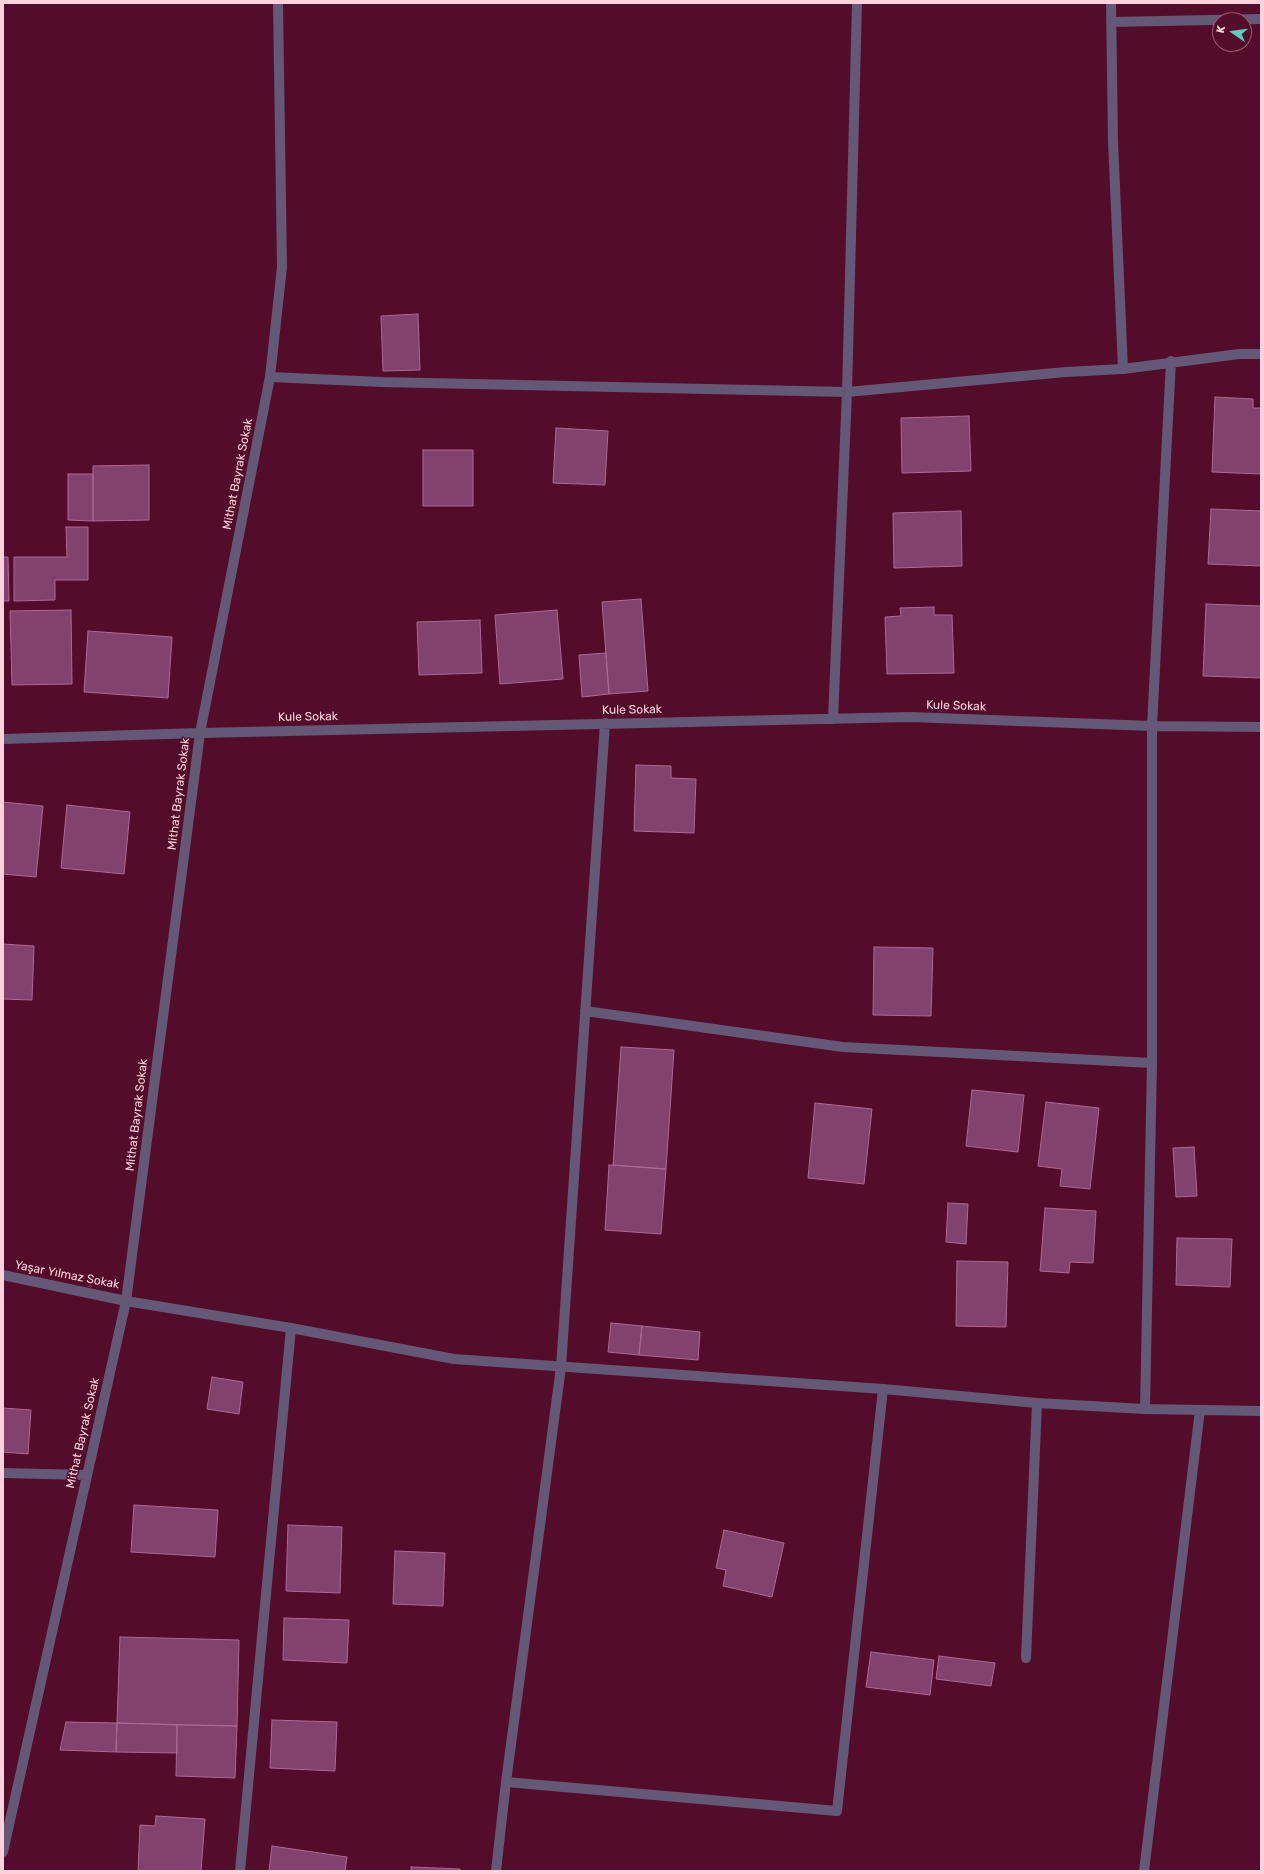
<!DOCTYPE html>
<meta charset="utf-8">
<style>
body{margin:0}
#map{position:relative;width:1264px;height:1874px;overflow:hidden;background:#530c2a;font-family:Rubik,sans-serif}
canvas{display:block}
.frame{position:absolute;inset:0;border:4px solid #fed1dc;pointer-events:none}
.north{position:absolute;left:1212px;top:12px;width:40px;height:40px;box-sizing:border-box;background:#530c2a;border:1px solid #975b71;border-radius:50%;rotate:283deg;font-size:11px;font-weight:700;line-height:16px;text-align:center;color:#fed1dc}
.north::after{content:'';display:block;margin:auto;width:14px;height:18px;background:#5ccebb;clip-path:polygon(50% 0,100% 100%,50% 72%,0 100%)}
</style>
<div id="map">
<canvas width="1264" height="1874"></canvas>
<div class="frame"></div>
<div class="north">K</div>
</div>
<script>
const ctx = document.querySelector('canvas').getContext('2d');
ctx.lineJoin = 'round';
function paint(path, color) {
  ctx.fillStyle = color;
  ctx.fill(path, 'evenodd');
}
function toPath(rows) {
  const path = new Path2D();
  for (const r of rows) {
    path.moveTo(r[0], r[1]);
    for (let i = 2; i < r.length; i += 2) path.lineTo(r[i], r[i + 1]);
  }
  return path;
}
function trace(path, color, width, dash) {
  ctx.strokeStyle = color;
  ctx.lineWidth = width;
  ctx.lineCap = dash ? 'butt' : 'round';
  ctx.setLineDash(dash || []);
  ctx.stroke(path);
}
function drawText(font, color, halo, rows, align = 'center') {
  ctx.font = font + ' Rubik,sans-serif';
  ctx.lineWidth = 3;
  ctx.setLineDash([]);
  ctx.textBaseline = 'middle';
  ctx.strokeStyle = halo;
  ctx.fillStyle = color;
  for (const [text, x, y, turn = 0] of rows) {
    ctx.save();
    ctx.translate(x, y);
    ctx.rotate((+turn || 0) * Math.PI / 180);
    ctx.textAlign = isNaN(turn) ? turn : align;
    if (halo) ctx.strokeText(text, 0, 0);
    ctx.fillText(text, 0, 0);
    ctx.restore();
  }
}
const building = toPath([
 [418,314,420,370,383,371,381,316,418,314],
 [1215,397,1253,399,1253,408,1261,408,1261,474,1212,472,1215,397],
 [969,416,971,471,902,473,901,418,969,416],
 [556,428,608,431,605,485,553,483,556,428],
 [423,450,473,450,473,506,423,506,423,450],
 [149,465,149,520,93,521,93,466,149,465],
 [68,474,93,474,93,521,68,520,68,474],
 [1211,509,1261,511,1261,566,1208,564,1211,509],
 [961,511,962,566,894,568,893,513,961,511],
 [66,527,88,527,88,580,55,580,55,600,14,601,14,557,67,557,66,527],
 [3,557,8,557,9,601,3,601,3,557],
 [641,599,648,691,609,694,602,602,641,599],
 [1206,604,1261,606,1261,678,1203,676,1206,604],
 [934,607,934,615,952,615,954,673,887,674,885,617,901,616,900,608,934,607],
 [71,610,72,684,12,685,10,611,71,610],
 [557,610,563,679,500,684,495,615,557,610],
 [480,620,482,673,419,675,417,622,480,620],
 [88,631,172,637,168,698,84,692,88,631],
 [606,653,609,694,582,697,579,655,606,653],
 [636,765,671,766,671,778,696,779,694,833,634,831,636,765],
 [3,802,43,806,36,877,3,874,3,802],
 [67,805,130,812,124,874,61,868,67,805],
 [3,944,34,946,32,1000,3,999,3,944],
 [874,947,933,948,931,1016,873,1015,874,947],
 [621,1047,674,1050,666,1169,613,1165,621,1047],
 [972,1090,1024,1095,1018,1152,966,1146,972,1090],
 [1046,1102,1099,1108,1090,1189,1060,1186,1062,1169,1038,1166,1046,1102],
 [815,1103,872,1109,864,1184,808,1178,815,1103],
 [1194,1147,1197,1196,1176,1197,1173,1148,1194,1147],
 [609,1165,666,1169,661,1234,605,1230,609,1165],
 [948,1203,968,1204,966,1244,946,1242,948,1203],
 [1045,1208,1096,1211,1093,1263,1070,1262,1069,1273,1040,1271,1045,1208],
 [1177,1238,1232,1239,1230,1287,1176,1285,1177,1238],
 [957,1261,1008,1262,1006,1327,956,1326,957,1261],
 [611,1323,642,1326,639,1355,608,1352,611,1323],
 [642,1326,700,1332,698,1360,639,1355,642,1326],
 [212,1377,243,1382,239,1414,207,1409,212,1377],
 [3,1408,31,1410,28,1454,3,1452,3,1408],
 [134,1505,218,1510,215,1557,131,1552,134,1505],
 [288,1525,342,1527,340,1593,286,1591,288,1525],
 [724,1530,784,1543,772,1597,723,1586,726,1570,716,1568,724,1530],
 [395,1551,445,1553,443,1606,393,1604,395,1551],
 [284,1618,349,1620,347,1663,283,1660,284,1618],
 [120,1637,239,1640,237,1726,117,1723,120,1637],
 [871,1652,934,1660,930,1695,866,1687,871,1652],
 [939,1656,995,1663,991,1686,936,1679,939,1656],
 [272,1720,337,1722,335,1771,270,1768,272,1720],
 [66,1722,117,1723,116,1752,60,1750,66,1722],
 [117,1723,177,1725,177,1753,116,1752,117,1723],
 [177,1725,237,1726,235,1778,176,1776,177,1725],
 [156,1816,205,1819,201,1871,138,1871,140,1825,155,1826,156,1816],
 [272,1846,347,1857,345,1871,269,1871,272,1846],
 [411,1867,460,1869,460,1871,411,1871,411,1867]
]);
paint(building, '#83426e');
trace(building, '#ad6896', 1);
trace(toPath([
 [1111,3,1113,141,1123,369],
 [1111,22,1261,19],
 [1026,1658,1037,1403],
 [837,1811,883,1389],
 [496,1871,506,1782,561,1367]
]), '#635976', 10);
trace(toPath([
 [270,377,381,382,847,392,1066,372,1123,369,1239,354,1261,354],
 [833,719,847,392,857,3],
 [3,739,200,733,910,717,1152,726,1261,727],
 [585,1011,843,1047,1152,1063,1145,1409],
 [1152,1063,1152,726,1171,361],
 [3,1275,126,1301,291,1328,454,1359,883,1389,1037,1403,1145,1409,1261,1411],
 [561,1367,605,723],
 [3,1473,87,1475],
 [506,1782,837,1811],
 [3,1852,126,1301,200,733,270,377,282,267,278,3],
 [240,1871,291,1328],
 [1144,1871,1200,1410]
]), '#635976', 10);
drawText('12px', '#fed1dc', '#530c2a', [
 ["Mithat Bayrak Sokak",238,474,-79],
 ["Kule Sokak",956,706,2],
 ["Kule Sokak",632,710,-1],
 ["Kule Sokak",308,717,-1],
 ["Mithat Bayrak Sokak",179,794,-83],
 ["Mithat Bayrak Sokak",137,1115,-83],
 ["Yaşar Yılmaz Sokak",67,1275,11],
 ["Mithat Bayrak Sokak",83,1433,-77]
]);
</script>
